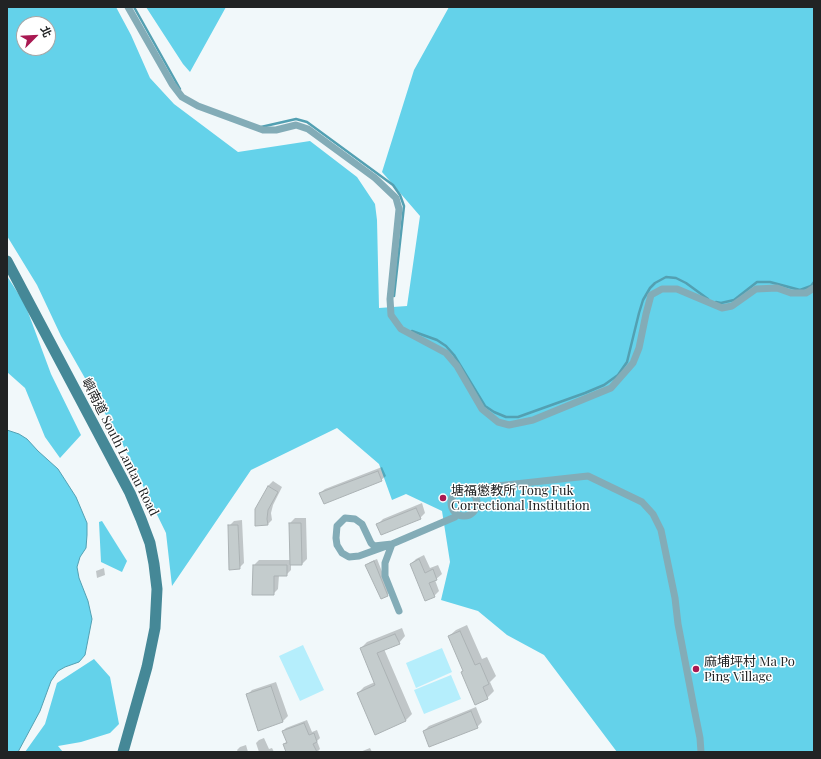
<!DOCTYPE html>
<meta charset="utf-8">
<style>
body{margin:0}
#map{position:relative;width:821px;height:759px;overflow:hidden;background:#f1f8fa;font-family:"Playfair Display","Noto Sans TC",serif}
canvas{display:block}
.frame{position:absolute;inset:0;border:8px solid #212324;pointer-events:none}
.north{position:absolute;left:16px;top:16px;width:40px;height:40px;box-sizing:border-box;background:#fff;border:1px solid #a6a7a7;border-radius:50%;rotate:66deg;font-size:11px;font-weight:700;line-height:16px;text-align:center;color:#212324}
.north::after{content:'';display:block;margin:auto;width:14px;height:18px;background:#a91952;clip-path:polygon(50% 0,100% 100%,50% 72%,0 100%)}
</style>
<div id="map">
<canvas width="821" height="759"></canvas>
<div class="frame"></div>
<div class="north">北</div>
</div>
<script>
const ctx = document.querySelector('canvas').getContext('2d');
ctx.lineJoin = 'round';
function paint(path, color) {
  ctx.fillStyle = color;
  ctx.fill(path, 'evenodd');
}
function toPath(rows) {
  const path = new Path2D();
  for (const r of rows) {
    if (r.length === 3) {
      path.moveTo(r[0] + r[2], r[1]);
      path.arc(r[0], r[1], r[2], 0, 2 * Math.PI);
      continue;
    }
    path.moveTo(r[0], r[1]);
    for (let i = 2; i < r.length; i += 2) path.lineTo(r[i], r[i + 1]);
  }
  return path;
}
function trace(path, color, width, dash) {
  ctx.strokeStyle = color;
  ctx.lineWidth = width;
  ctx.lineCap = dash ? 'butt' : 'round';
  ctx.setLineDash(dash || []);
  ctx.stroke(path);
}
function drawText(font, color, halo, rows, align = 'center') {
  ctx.font = font + ' "Playfair Display","Noto Sans TC",serif';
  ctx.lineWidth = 3;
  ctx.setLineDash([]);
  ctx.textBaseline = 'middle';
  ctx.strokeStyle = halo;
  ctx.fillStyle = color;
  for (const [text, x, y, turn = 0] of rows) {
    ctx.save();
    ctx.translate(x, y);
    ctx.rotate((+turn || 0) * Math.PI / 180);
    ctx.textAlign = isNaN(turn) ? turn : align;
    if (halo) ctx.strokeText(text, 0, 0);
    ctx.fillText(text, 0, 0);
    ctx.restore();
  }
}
paint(toPath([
 [303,645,324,690,300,701,279,656],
 [442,648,452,672,416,688,406,663],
 [451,675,461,699,424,714,414,690]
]), '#b5eefc');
paint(toPath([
 [7,7,116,7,131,35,150,78,174,104,238,152,310,141,357,177,375,204,377,220,379,308,407,306,420,216,382,172,414,70,449,7,814,7,814,752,617,752,544,655,507,635,478,611,441,600,450,562,442,511,406,494,392,500,379,464,337,428,251,470,172,586,166,533,123,445,61,336,37,285,7,236],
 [24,24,48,24,48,48,24,48],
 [146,7,226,7,190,72,183,64],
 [7,276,25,304,51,374,81,435,60,458,45,437,25,388,7,372],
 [102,521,127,561,122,572,101,562,99,522],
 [94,659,110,677,119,724,110,733,81,742,58,746,63,752,25,752,45,724,57,683]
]), '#64d2ea');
const water = toPath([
 [7,430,19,434,27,439,38,451,58,469,76,497,87,523,87,535,86,548,80,557,77,567,79,578,88,601,92,619,85,655,79,662,65,667,58,671,51,681,40,711,18,752,7,752,7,430]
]);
paint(water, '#69d6ef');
trace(water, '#53a0b2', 1);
paint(toPath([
 [382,467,386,476,381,480,320,493,325,489],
 [273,481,282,487,273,505,271,513,272,520,268,524,256,525,268,486],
 [422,503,425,513,420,518,378,524,383,519],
 [295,518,306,518,307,559,302,564,291,564,291,570,286,575,279,575,278,589,273,594,254,565,259,560,291,560,290,523],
 [242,520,244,563,239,568,229,526,234,521],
 [424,555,430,568,438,565,442,574,435,580,439,591,434,596,411,564,416,559],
 [377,559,390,592,387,595,367,565,370,562],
 [104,568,105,575,97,578,96,571],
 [467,625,482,659,487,657,496,676,490,682,494,691,487,698,462,672,464,670,449,636,456,630],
 [402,628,405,636,399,643,384,649,412,714,406,720,358,693,364,687,375,682,361,648,367,642],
 [276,682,288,716,283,721,247,695,252,690],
 [476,707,482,722,477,727,424,731,429,726],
 [307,720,312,732,317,730,320,738,317,741,320,749,317,752,291,752,284,744,287,741,283,731,286,728],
 [264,738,269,749,272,748,274,752,259,752,256,743,259,740],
 [246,745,248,752,238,752,237,750,240,747],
 [370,748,372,752,360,752]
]), '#0003');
trace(toPath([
 [134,7,180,89],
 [261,127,296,119,307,122,393,185,400,195,404,206,394,296],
 [716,302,721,303,734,300,757,282,770,282,800,290,811,286,814,282],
 [412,331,437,340,446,346,454,355,485,406,494,412,506,417,518,417,585,393,604,385,618,375,627,362,639,313,643,300,650,288,655,283,666,277,676,278,686,283,708,299]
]), '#53a0b2', 2.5);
const building = toPath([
 [378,471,382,481,324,504,319,493,378,471],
 [268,486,278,492,268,510,267,519,268,525,255,526,255,509,268,486],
 [416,508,421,519,381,535,376,524,416,508],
 [289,523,301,523,302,565,290,565,289,523],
 [228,525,238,525,240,569,229,570,228,525],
 [419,559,425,573,433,569,437,580,429,583,435,597,425,601,410,564,419,559],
 [374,561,388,596,381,599,365,565,374,561],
 [253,565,287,565,287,576,274,576,274,595,252,595,253,565],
 [460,631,475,665,480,663,489,684,483,687,488,699,475,705,461,672,463,671,448,636,460,631],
 [395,634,400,644,377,653,406,721,375,735,357,693,375,685,360,648,395,634],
 [271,686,283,722,258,731,246,694,271,686],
 [471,711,478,728,429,747,423,731,471,711],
 [304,723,309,735,314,733,317,742,313,744,317,752,286,752,283,744,287,743,282,731,304,723]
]);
paint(building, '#c4cccd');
trace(building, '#abb2b4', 1);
trace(toPath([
 [128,7,172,84,182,97,198,106,263,130,276,130,296,125,308,129,375,178,396,198,399,209,390,299,391,315,401,329,446,353,457,366,482,409,498,422,509,425,533,420,611,388,633,363,639,348,646,314,651,295,662,289,677,289,722,308,732,306,756,289,777,288,791,293,806,293,814,288],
 [464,503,13],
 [475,496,488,487,588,476,642,502,653,514,661,530,675,598,678,624,694,708,700,738,701,752],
 [392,544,374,546,371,543,362,524,355,519,345,518,337,526,336,538,337,545,342,553,349,557,359,556,392,544,455,517,457,514],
 [392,544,385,563,385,576,399,611]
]), '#83acb7', 7);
trace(toPath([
 [7,261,130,493,141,519,150,543,154,564,157,589,155,628,147,667,123,752]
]), '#458897', 11);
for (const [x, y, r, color] of [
 [443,498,4,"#a91952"],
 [696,669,4,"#a91952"]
]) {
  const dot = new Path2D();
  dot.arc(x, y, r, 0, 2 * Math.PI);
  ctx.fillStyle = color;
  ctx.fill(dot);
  trace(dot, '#fff', 1.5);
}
drawText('13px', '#212324', '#fff', [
 ["嶼南道 South Lantau Road",120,447,63]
]);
drawText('13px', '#212324', '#fff', [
 ["塘福懲教所 Tong Fuk",451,491],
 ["Correctional Institution",451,506],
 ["麻埔坪村 Ma Po",704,662],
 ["Ping Village",704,677]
], 'left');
</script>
